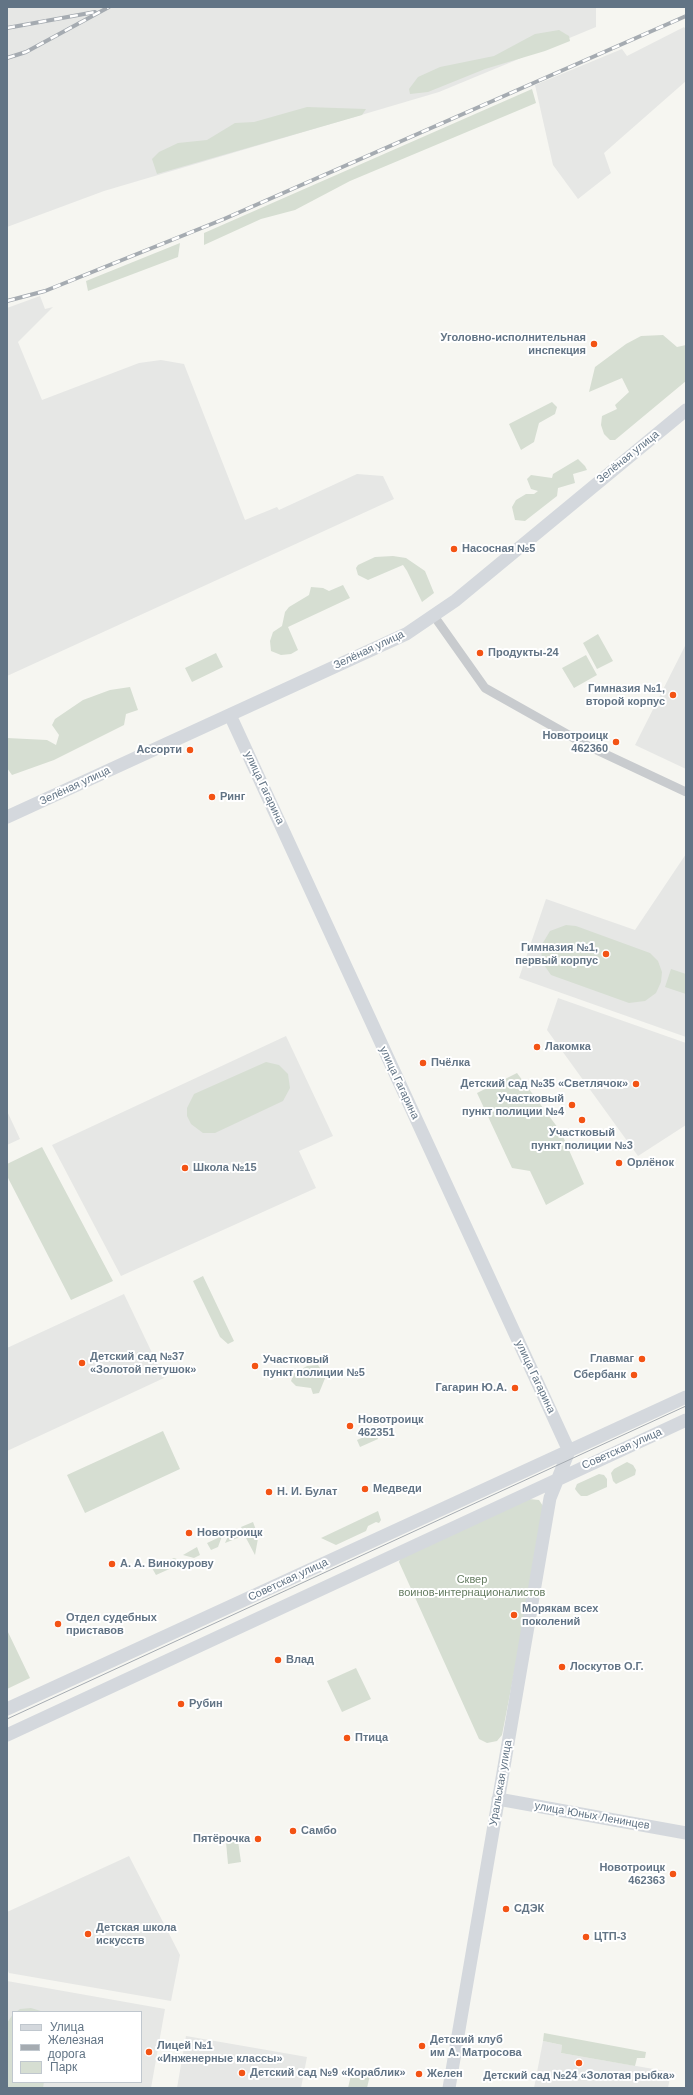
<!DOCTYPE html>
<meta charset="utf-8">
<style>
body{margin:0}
#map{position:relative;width:693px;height:2095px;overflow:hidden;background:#f6f6f1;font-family:Helvetica,sans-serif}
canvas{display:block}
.frame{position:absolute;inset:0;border:8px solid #627485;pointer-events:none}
.legend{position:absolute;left:12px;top:2011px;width:130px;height:72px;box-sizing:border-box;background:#fff;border:1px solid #c0c7ce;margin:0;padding:5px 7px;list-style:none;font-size:12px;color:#627485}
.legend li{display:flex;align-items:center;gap:8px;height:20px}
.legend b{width:20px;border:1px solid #c0c7ce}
</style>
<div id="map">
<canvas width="693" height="2095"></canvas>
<div class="frame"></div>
<ul class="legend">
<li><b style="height:5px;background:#d4d8dd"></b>Улица</li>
<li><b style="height:5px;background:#a5abb1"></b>Железная дорога</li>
<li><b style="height:11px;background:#d6ded2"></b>Парк</li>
</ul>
</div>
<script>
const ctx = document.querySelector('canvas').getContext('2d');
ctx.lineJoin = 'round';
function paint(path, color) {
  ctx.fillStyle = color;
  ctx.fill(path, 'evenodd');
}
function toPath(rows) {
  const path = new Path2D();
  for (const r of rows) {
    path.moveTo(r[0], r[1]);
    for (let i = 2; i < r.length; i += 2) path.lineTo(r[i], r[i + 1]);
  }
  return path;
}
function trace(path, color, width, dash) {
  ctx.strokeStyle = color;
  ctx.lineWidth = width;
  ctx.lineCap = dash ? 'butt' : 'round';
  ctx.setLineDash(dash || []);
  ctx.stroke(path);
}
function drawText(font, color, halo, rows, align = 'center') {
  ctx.font = font + ' Helvetica,sans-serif';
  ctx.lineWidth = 4;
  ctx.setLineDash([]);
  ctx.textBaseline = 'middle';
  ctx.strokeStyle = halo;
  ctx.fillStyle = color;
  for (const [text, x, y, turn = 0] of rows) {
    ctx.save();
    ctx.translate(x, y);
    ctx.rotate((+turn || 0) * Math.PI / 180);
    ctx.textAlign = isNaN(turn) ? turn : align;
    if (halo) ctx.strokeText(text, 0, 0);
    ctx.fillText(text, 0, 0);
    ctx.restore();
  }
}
paint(toPath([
 [7,7,596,7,596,27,439,92,104,191,7,227],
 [684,27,686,30,686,81,604,153,611,173,578,199,553,165,535,85,622,49,627,56],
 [40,296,45,309,53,307,18,342,42,400,139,363,161,360,184,364,245,520,277,507,279,510,357,474,383,476,394,499,7,676,7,308],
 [686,644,686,769,635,745],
 [686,854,686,1037,519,978,546,899,635,930],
 [558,998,686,1043,686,1125,638,1156,547,1030],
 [286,1036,333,1136,299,1151,316,1188,121,1276,52,1145],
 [7,1111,20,1139,7,1145],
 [124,1294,164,1378,7,1451,7,1348],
 [129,1856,180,1955,171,2001,9,1973,7,1969,7,1912],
 [7,1981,165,2009,151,2088,7,2088],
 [13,2012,141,2012,141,2082,13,2082],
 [186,2036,307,2057,301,2088,177,2088],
 [543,2041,562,2045,561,2053,671,2072,668,2088,534,2088]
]), '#e6e7e5');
paint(toPath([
 [559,30,569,36,570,41,545,51,485,69,428,92,410,94,409,89,418,77,440,67,494,56,535,34],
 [532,89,536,103,350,181,295,210,261,219,204,245,204,233],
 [307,107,366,109,362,115,157,174,152,159,159,152,178,143,207,140,235,123,254,122],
 [180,243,178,257,88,291,86,281],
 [663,335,677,347,686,345,686,381,615,440,610,440,604,434,601,425,602,416,617,409,615,405,629,392,622,378,589,392,595,367,626,344,641,336],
 [552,402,557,407,555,414,539,423,534,442,521,450,509,424],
 [578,459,585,466,587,470,573,474,575,483,558,488,557,496,525,521,515,520,512,507,516,500,526,494,534,494,538,491,531,489,527,479,531,475,552,478,553,474],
 [393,556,406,558,425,571,434,593,422,602,407,571,403,565,368,580,358,575,356,568,358,565,375,557],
 [343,585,350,598,288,627,298,650,291,654,281,655,271,651,270,641,273,632,282,626,285,612,289,607,309,595,311,587,323,588,329,591],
 [598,634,613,661,597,669,583,643],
 [216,653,223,667,192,682,185,668],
 [586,655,597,675,574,688,562,668],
 [130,687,138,710,126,714,124,725,54,760,12,775,7,768,7,738,47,740,56,745,59,735,52,725,55,719,83,700,110,690],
 [566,925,576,926,650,953,658,961,662,972,661,982,656,993,645,1001,629,1003,551,975,542,962,541,946,550,931],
 [671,969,686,974,686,994,665,987],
 [266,1062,279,1065,288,1074,290,1088,283,1101,215,1133,203,1133,191,1124,187,1116,187,1108,194,1094],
 [517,1073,561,1132,584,1184,546,1205,530,1171,512,1168,477,1093],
 [42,1147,113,1281,71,1300,7,1176,7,1164],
 [203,1276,234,1341,228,1344,220,1337,193,1281],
 [318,1365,326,1376,319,1393,313,1394,311,1388,296,1386,291,1381,294,1373,307,1366],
 [163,1431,180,1469,85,1513,67,1475],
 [375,1432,378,1439,360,1447,357,1440],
 [627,1462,633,1465,636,1470,635,1475,616,1484,613,1481,611,1473,614,1469],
 [599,1474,604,1475,607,1479,607,1487,587,1496,581,1496,578,1493,575,1489,577,1484],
 [529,1499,539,1500,543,1506,521,1638,502,1735,497,1741,487,1743,479,1739,399,1562,401,1557],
 [378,1511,381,1520,379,1523,376,1522,368,1526,366,1531,336,1545,321,1538],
 [253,1522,256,1530,245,1535,241,1527],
 [236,1529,240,1537,225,1543,230,1532],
 [259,1533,255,1555,246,1538],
 [222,1536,218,1547,211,1550,207,1543],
 [197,1547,200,1555,194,1558,183,1555],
 [174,1558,185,1562,156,1575,152,1568],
 [7,1630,30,1678,7,1689],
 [356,1668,371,1699,342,1712,327,1681],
 [238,1841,241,1862,228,1864,226,1842],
 [31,2008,44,2012,16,2012,20,2009],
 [13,2014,13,2082,44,2082,43,2088,7,2088,7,2023],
 [544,2033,646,2052,645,2058,637,2058,635,2066,561,2053,562,2045,543,2041],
 [355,2069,367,2071,370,2075,367,2088,348,2088,352,2071]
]), '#d6ded2');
trace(toPath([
 [434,616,485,688,588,746,686,792]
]), '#c8cbce', 9);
trace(toPath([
 [230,715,569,1451],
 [7,817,406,634,456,600,686,410],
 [7,1709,686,1397],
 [7,1735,686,1420],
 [498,1799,686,1833],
 [449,2088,550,1498,569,1451]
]), '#d4d8dd', 13);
trace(toPath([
 [7,1719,686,1406]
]), '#a5abb1', 1);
const rail = toPath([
 [7,28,95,12],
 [7,58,26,52,109,7],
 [7,301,45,291,224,219,686,16]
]);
trace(rail, '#a5abb1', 4);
trace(rail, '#fff', 2.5, [8]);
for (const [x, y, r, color] of [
 [594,344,4,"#f35314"],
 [454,549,4,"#f35314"],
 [480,653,4,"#f35314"],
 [673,695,4,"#f35314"],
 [616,742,4,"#f35314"],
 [190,750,4,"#f35314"],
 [212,797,4,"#f35314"],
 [606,954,4,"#f35314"],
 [537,1047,4,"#f35314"],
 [423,1063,4,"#f35314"],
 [636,1084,4,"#f35314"],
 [572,1105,4,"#f35314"],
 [582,1120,4,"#f35314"],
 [619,1163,4,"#f35314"],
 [185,1168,4,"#f35314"],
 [642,1359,4,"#f35314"],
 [82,1363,4,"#f35314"],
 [255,1366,4,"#f35314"],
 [634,1375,4,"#f35314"],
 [515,1388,4,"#f35314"],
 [350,1426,4,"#f35314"],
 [365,1489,4,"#f35314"],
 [269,1492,4,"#f35314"],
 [189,1533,4,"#f35314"],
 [112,1564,4,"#f35314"],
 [514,1615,4,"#f35314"],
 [58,1624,4,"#f35314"],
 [278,1660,4,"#f35314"],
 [562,1667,4,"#f35314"],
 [181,1704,4,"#f35314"],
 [347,1738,4,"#f35314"],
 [293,1831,4,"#f35314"],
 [258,1839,4,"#f35314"],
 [673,1874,4,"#f35314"],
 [506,1909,4,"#f35314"],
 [88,1934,4,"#f35314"],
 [586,1937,4,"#f35314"],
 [422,2046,4,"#f35314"],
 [149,2052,4,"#f35314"],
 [579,2063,4,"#f35314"],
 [242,2073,4,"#f35314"],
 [419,2074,4,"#f35314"]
]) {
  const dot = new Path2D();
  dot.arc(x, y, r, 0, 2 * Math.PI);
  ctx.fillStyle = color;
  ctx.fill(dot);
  trace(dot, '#fff', 1.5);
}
drawText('bold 11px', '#627485', '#fff', [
 ["Уголовно-исполнительная",586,338,"right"],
 ["инспекция",586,351,"right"],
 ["Насосная №5",462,549],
 ["Продукты-24",488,653],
 ["Гимназия №1,",665,689,"right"],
 ["второй корпус",665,702,"right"],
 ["Новотроицк",608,736,"right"],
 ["462360",608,749,"right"],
 ["Ассорти",182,750,"right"],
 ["Ринг",220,797],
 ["Гимназия №1,",598,948,"right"],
 ["первый корпус",598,961,"right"],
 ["Лакомка",545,1047],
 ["Пчёлка",431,1063],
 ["Детский сад №35 «Светлячок»",628,1084,"right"],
 ["Участковый",564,1099,"right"],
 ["пункт полиции №4",564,1112,"right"],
 ["Участковый",582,1133,"center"],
 ["пункт полиции №3",582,1146,"center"],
 ["Орлёнок",627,1163],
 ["Школа №15",193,1168],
 ["Детский сад №37",90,1357],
 ["«Золотой петушок»",90,1370],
 ["Главмаг",634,1359,"right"],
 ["Участковый",263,1360],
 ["пункт полиции №5",263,1373],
 ["Сбербанк",626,1375,"right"],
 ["Гагарин Ю.А.",507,1388,"right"],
 ["Новотроицк",358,1420],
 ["462351",358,1433],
 ["Медведи",373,1489],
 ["Н. И. Булат",277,1492],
 ["Новотроицк",197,1533],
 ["А. А. Винокурову",120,1564],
 ["Морякам всех",522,1609],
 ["поколений",522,1622],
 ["Отдел судебных",66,1618],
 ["приставов",66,1631],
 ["Влад",286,1660],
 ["Лоскутов О.Г.",570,1667],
 ["Рубин",189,1704],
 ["Птица",355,1738],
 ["Самбо",301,1831],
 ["Пятёрочка",250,1839,"right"],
 ["Новотроицк",665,1868,"right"],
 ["462363",665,1881,"right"],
 ["СДЭК",514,1909],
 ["Детская школа",96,1928],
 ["искусств",96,1941],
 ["ЦТП-3",594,1937],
 ["Детский клуб",430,2040],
 ["им А. Матросова",430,2053],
 ["Лицей №1",157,2046],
 ["«Инженерные классы»",157,2059],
 ["Детский сад №9 «Кораблик»",250,2073],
 ["Желен",427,2074],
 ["Детский сад №24 «Золотая рыбка»",579,2076,"center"]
], 'left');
drawText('11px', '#627485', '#fff', [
 ["Зелёная улица",628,457,-39],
 ["Зелёная улица",369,650,-25],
 ["Зелёная улица",75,786,-25],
 ["улица Гагарина",264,788,65],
 ["улица Гагарина",399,1083,65],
 ["улица Гагарина",535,1377,65],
 ["Советская улица",622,1449,-24],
 ["Советская улица",288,1580,-25],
 ["Уральская улица",501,1783,-80],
 ["улица Юных Ленинцев",592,1816,10]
]);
drawText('11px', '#657c61', '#fff', [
 ["Сквер",472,1580],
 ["воинов-интернационалистов",472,1593]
]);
</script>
